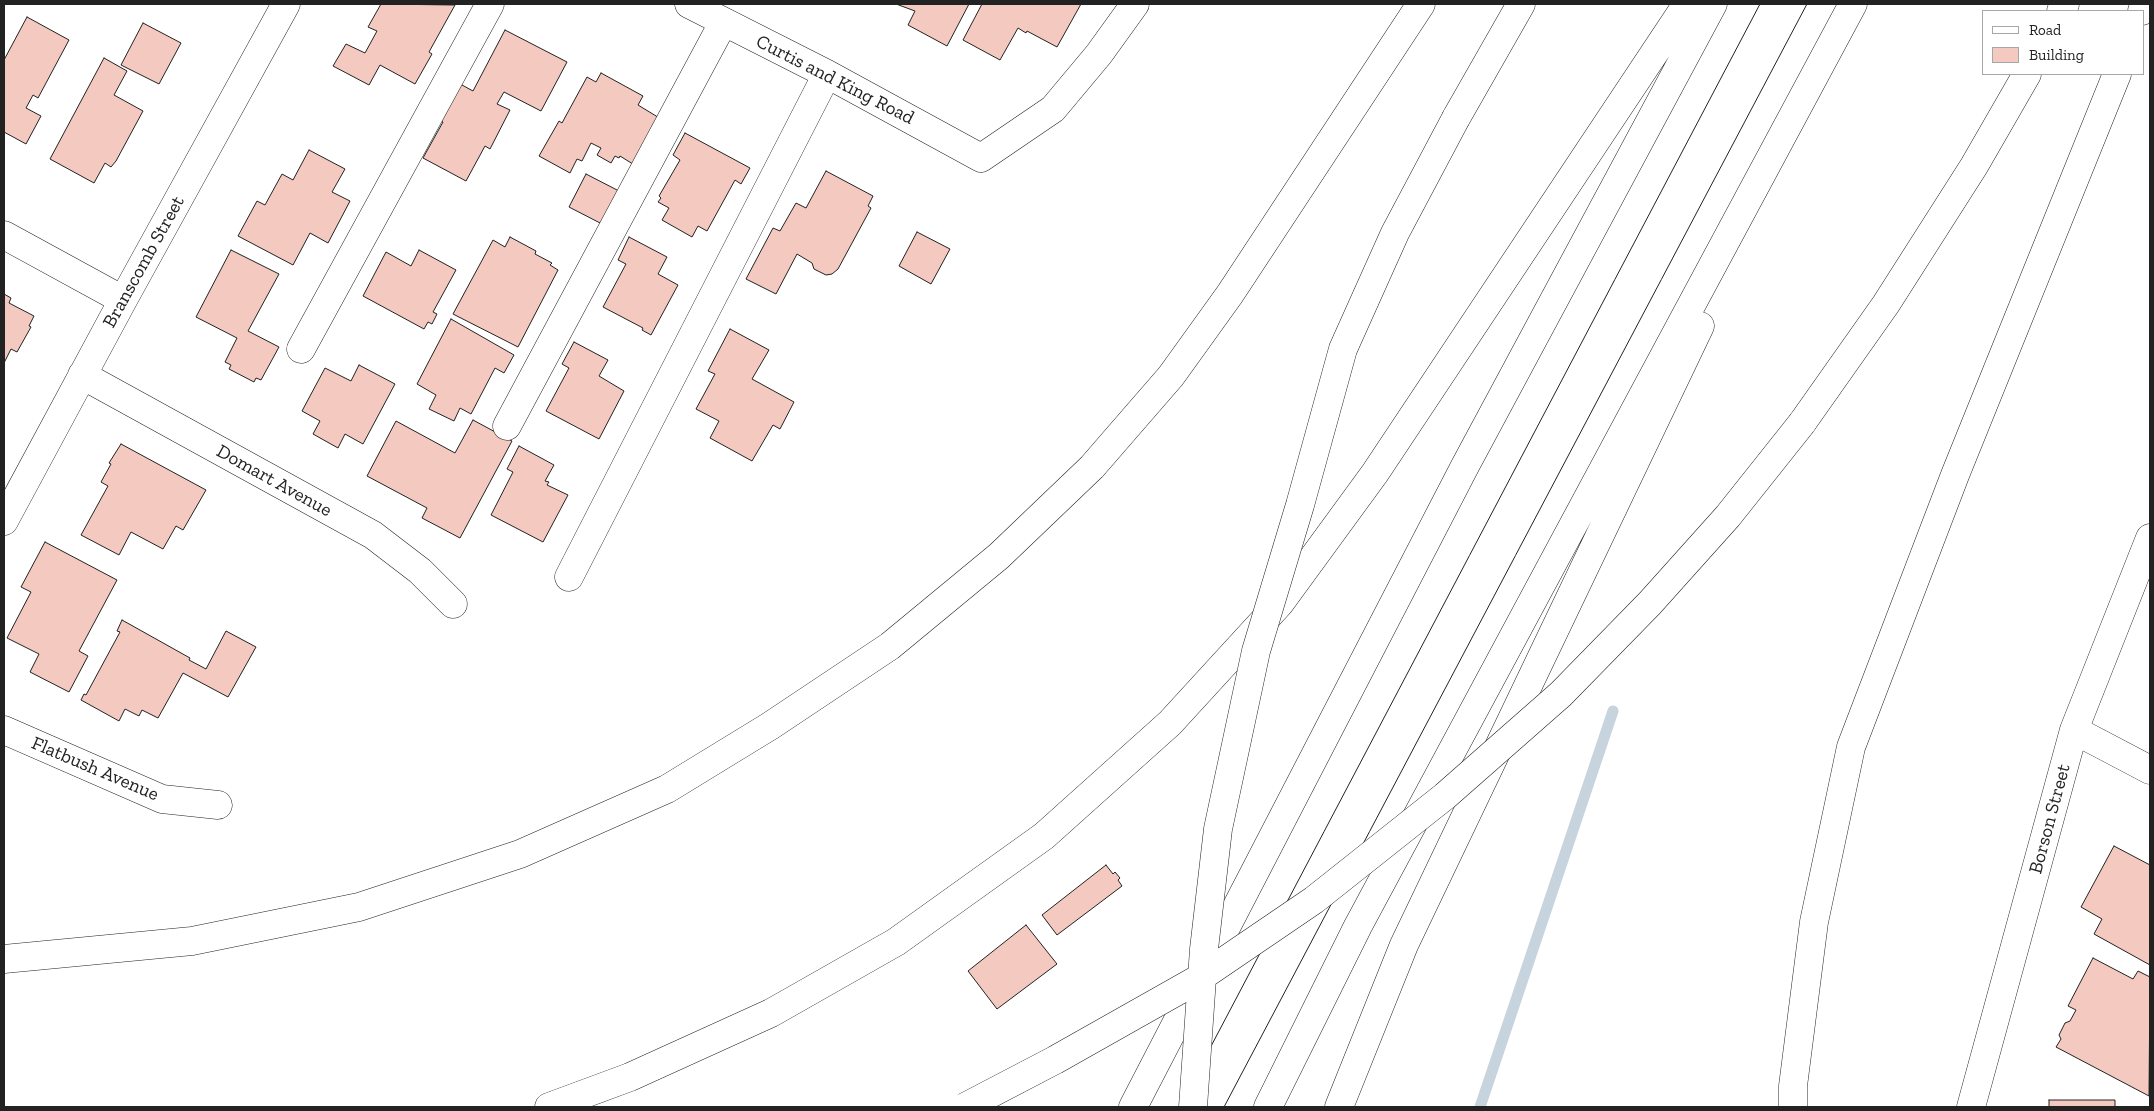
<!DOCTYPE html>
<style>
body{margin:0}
#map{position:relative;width:2154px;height:1111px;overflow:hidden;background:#fff;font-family:"Zilla Slab",serif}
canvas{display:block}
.frame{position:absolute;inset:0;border:5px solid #222;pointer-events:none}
.legend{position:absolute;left:1982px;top:10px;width:162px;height:65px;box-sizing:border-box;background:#fff;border:1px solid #a7a7a7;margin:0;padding:6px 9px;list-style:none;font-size:15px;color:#222}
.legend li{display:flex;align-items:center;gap:10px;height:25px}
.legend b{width:25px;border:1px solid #a7a7a7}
</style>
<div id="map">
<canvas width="2154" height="1111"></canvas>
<div class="frame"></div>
<ul class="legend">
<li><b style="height:6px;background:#fff"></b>Road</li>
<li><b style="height:14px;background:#f3c9c0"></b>Building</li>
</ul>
</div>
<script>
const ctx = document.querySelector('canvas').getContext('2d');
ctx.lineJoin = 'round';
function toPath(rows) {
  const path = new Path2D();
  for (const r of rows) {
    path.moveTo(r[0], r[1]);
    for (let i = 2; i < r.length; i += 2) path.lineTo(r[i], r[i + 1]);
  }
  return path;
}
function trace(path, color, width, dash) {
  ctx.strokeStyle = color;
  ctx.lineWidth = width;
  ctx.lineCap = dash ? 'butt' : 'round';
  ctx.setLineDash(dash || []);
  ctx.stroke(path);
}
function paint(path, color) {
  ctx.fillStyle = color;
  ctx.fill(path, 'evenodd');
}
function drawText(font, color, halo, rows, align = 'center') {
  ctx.font = font + ' "Zilla Slab",serif';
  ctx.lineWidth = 4;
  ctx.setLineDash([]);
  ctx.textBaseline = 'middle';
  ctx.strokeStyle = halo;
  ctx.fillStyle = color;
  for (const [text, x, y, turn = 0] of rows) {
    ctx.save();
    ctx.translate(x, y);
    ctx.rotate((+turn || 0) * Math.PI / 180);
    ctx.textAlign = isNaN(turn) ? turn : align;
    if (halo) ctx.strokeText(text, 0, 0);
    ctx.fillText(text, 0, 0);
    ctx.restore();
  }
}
trace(toPath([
 [1480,1107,1613,711]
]), '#c7d3dd', 11);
const building = toPath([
 [381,4,455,5,429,52,432,54,415,84,380,65,369,85,333,66,346,44,365,53,377,31,368,27,381,4],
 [896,4,969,4,947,46,908,25,915,11,896,4],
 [982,4,1081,4,1057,47,1027,31,1026,33,1018,28,1000,60,963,40,982,4],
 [27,17,69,40,38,98,33,95,26,108,41,116,26,144,4,132,4,60,27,17],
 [143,23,181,43,159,84,121,65,143,23],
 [505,30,567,62,541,111,504,92,497,104,510,110,490,149,485,146,466,181,423,158,443,122,431,116,451,79,473,91,505,30],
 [104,58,127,71,114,95,143,111,116,161,111,167,105,163,94,183,50,159,104,58],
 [601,73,643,96,638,105,661,119,636,166,620,156,619,158,615,156,611,163,597,155,601,148,591,143,582,161,577,159,570,173,539,156,559,121,562,123,587,77,596,82,601,73],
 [685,133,750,168,741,184,735,180,707,231,698,226,692,237,662,220,669,208,658,202,661,198,659,196,680,160,673,155,685,133],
 [309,150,345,169,332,192,350,201,328,243,310,233,293,265,238,236,257,201,265,205,282,174,293,180,309,150],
 [826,171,873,196,868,206,871,208,838,269,832,274,826,275,814,269,812,263,797,254,776,294,746,279,773,228,780,231,796,203,806,208,826,171],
 [586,174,619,191,602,224,569,207,586,174],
 [917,232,950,249,931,284,899,266,917,232],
 [510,237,536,251,535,254,552,263,550,265,558,270,518,347,453,314,493,240,505,247,510,237],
 [629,237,667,257,658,274,678,285,651,335,642,330,643,328,603,307,626,264,618,260,629,237],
 [231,250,279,274,248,331,279,347,261,380,256,378,254,382,229,369,231,365,225,362,237,338,196,317,231,250],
 [419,250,456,270,433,312,437,314,432,324,428,322,424,329,363,296,386,252,411,266,419,250],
 [4,294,11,298,9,303,34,316,29,326,31,327,17,352,11,349,4,363,4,294],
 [451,319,514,355,504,373,495,368,471,414,460,408,454,421,429,409,436,395,417,384,451,319],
 [730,329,769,350,752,379,794,402,780,429,773,425,752,461,710,438,719,421,696,409,715,374,708,371,730,329],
 [574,342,608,360,599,376,624,391,599,439,546,411,569,368,562,364,574,342],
 [359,365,395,384,363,444,345,434,338,448,313,434,320,421,302,411,325,368,351,381,359,365],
 [473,420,512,441,460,538,422,518,427,508,367,476,396,421,455,453,473,420],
 [121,444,206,490,183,530,176,526,163,549,131,532,119,555,81,535,108,486,101,482,111,464,109,463,121,444],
 [519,446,554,465,545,481,549,482,547,485,568,495,543,542,491,515,513,472,507,469,519,446],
 [45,542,117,580,79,651,88,656,69,692,30,672,39,654,7,638,31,592,21,587,45,542],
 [122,620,190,658,189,660,206,669,226,631,256,647,228,697,183,673,158,718,142,710,139,716,125,709,119,721,81,700,84,694,86,695,120,632,117,631,122,620],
 [2114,846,2150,865,2150,965,2094,934,2102,919,2081,907,2114,846],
 [1106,865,1113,874,1115,872,1120,878,1118,880,1122,886,1057,935,1042,915,1106,865],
 [1026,925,1057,964,997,1009,968,971,1026,925],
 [2093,958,2133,979,2138,971,2150,977,2149,1096,2056,1047,2061,1039,2059,1035,2065,1023,2070,1021,2076,1010,2068,1006,2093,958],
 [2049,1100,2115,1100,2115,1107,2049,1107,2049,1100]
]);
paint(building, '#f3c9c0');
trace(building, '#222', 1);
const minor = toPath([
 [689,4,827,74,981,158,1053,109,1099,54,1135,4],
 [4,235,123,300],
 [301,349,490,4],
 [82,375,373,535,420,571,453,604],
 [507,426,723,23],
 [4,521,123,300,286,4],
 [569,577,827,74],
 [4,730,162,799,218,805],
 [2074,730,2150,770],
 [1971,1107,2074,730,2150,538]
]);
const highway = toPath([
 [2061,11,2065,4],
 [2142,11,2145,4],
 [1456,118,1521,4],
 [1802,423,1886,304,1974,166,2027,74],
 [4,959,192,941,359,907,520,854,667,789,770,726,890,646,999,556,1092,467,1171,376,1230,294,1421,4],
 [549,1107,630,1077,771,1013,896,942,1044,836,1170,723,1280,603,1375,473,1687,4],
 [1133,1107,1465,466,1713,4],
 [1268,1107,1358,926,1853,4],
 [1339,1107,1404,945,1700,326],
 [1793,1107,1793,1086,1814,922,1851,747,1955,475,2117,74]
]);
trace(minor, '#222', 29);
trace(highway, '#222', 29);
trace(minor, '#fff', 28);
trace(highway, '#fff', 28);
trace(toPath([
 [1179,1107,1760,4],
 [1224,1107,1807,4]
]), '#222', 1);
const highwayBridge = toPath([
 [965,1107,1055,1060,1195,981,1314,900,1445,796,1561,694,1650,603,1728,516,1802,423],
 [1193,1107,1204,949,1218,829,1256,651,1300,505,1343,349,1395,233,1456,118]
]);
trace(highwayBridge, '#222', 29, []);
trace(highwayBridge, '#fff', 28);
drawText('19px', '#222', '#fff', [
 ["Curtis and King Road",835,80,27],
 ["Branscomb Street",144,262,-61],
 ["Domart Avenue",274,481,29],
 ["Flatbush Avenue",95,769,23],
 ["Borson Street",2050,819,-75]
]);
</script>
